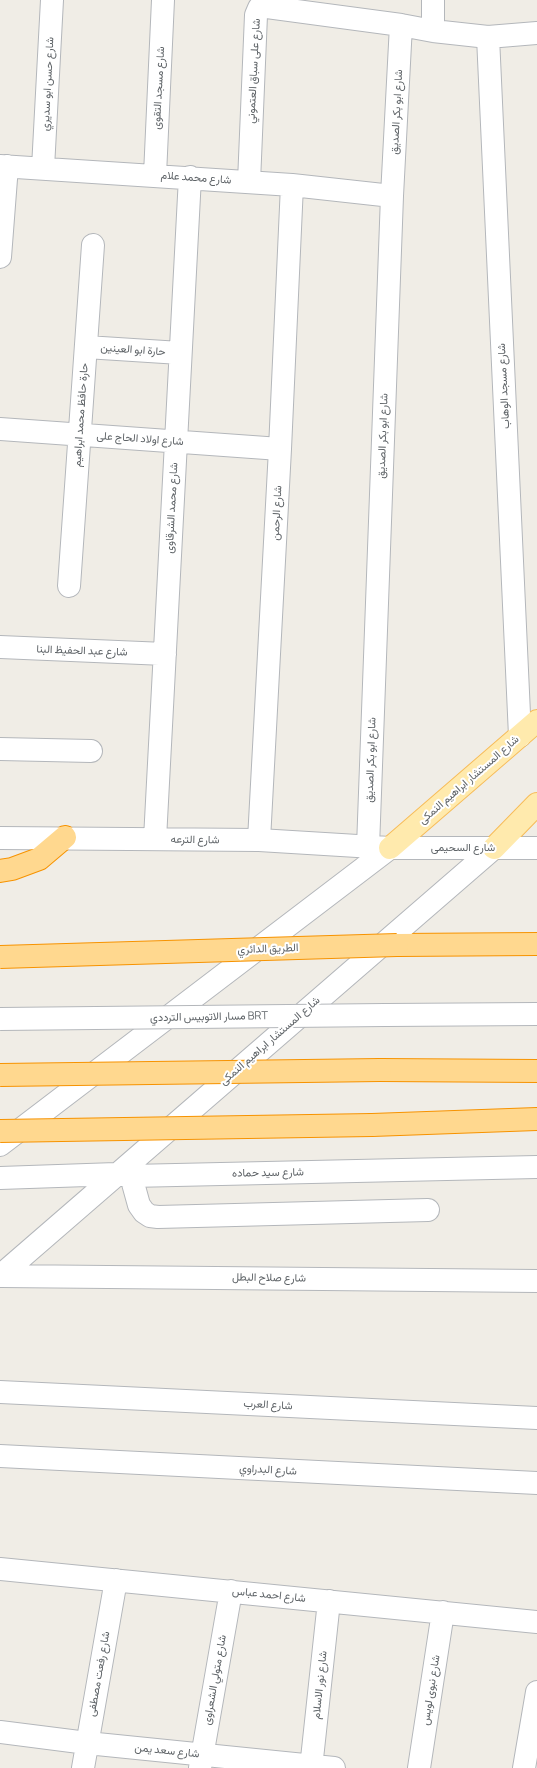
<!DOCTYPE html>
<meta charset="utf-8">
<style>
body{margin:0}
canvas{display:block;background:#f0ede6}
</style>
<canvas width="537" height="1768"></canvas>
<script>
const ctx = document.querySelector('canvas').getContext('2d');
ctx.lineJoin = 'round';
function toPath(rows) {
  const path = new Path2D();
  for (const r of rows) {
    path.moveTo(r[0], r[1]);
    for (let i = 2; i < r.length; i += 2) path.lineTo(r[i], r[i + 1]);
  }
  return path;
}
function trace(path, color, width, dash) {
  ctx.strokeStyle = color;
  ctx.lineWidth = width;
  ctx.lineCap = dash ? 'butt' : 'round';
  ctx.setLineDash(dash || []);
  ctx.stroke(path);
}
function drawText(font, color, halo, rows, align = 'center') {
  ctx.font = font + ' Manrope,Vazirmatn,sans-serif';
  ctx.lineWidth = 4;
  ctx.setLineDash([]);
  ctx.textBaseline = 'middle';
  ctx.strokeStyle = halo;
  ctx.fillStyle = color;
  for (const [text, x, y, turn = 0] of rows) {
    ctx.save();
    ctx.translate(x, y);
    ctx.rotate((+turn || 0) * Math.PI / 180);
    ctx.textAlign = isNaN(turn) ? turn : align;
    if (halo) ctx.strokeText(text, 0, 0);
    ctx.fillText(text, 0, 0);
    ctx.restore();
  }
}
const minor = toPath([
 [433,0,433,31],
 [488,37,520,736],
 [0,166,292,185,392,196],
 [43,168,52,0],
 [155,175,163,0],
 [249,182,256,15,259,8,267,7,401,25,433,31,488,37,537,33],
 [0,257,7,166],
 [86,347,180,353],
 [0,429,280,449],
 [69,586,93,245],
 [0,647,165,654],
 [0,749,91,751],
 [0,838,259,840,390,848,537,848],
 [155,839,190,177],
 [259,840,280,449,292,185],
 [368,847,392,196,401,25],
 [385,1015,537,1014],
 [0,1145,390,848],
 [131,1176,139,1205,144,1212,150,1216,158,1217,428,1210],
 [0,1178,116,1174,131,1176,537,1167],
 [0,1276,494,848],
 [1,1276,537,1281],
 [0,1392,537,1418],
 [0,1456,537,1483],
 [0,1569,537,1622],
 [0,1732,87,1743,334,1768],
 [83,1768,116,1580],
 [200,1768,231,1591],
 [311,1768,329,1601],
 [419,1768,443,1612],
 [524,1768,537,1692]
]);
const major = toPath([
 [390,848,537,721],
 [494,848,537,804]
]);
const highway = toPath([
 [0,871,12,869,39,859,65,837],
 [397,945,537,944],
 [380,1070,537,1071],
 [372,1125,537,1119]
]);
trace(minor, '#b4b7bb', 24);
trace(major, '#f7bc59', 24);
trace(highway, '#f79300', 24);
trace(minor, '#fff', 22);
trace(major, '#ffeaad', 22);
trace(highway, '#ffd88f', 22);
const minorBridge = toPath([
 [0,1019,385,1015]
]);
const highwayBridge = toPath([
 [0,957,397,945],
 [0,1075,380,1070],
 [0,1131,372,1125]
]);
trace(minorBridge, '#b4b7bb', 24, []);
trace(highwayBridge, '#f79300', 24, []);
trace(minorBridge, '#fff', 22);
trace(highwayBridge, '#ffd88f', 22);
drawText('11px', '#5e6367', '#fff', [
 ["شارع على سباق العتموني",254,71,-87],
 ["شارع حسن ابو سديري",48,84,-87],
 ["شارع مسجد التقوى",159,88,-87],
 ["شارع ابو بكر الصديق",397,112,-87],
 ["شارع محمد علام",196,178,4],
 ["حارة ابو العينين",133,350,4],
 ["شارع مسجد الوهاب",504,386,-93],
 ["حارة حافظ محمد ابراهيم",81,415,-86],
 ["شارع ابو بكر الصديق",383,436,-88],
 ["شارع اولاد الحاج على",140,439,4],
 ["شارع محمد الشرقاوى",172,508,-87],
 ["شارع الرحمن",277,513,-87],
 ["شارع عبد الحفيظ البنا",82,651,2],
 ["شارع ابو بكر الصديق",371,760,-88],
 ["شارع المستشار ابراهيم النمكى",469,780,-41],
 ["شارع الترعه",195,840,1],
 ["شارع السحيمى",463,848],
 ["الطريق الدائري",268,949,-2],
 ["مسار الاتوبيس الترددي BRT",209,1017,-1],
 ["شارع المستشار ابراهيم النمكى",270,1041,-41],
 ["شارع سيد حماده",268,1173,-1],
 ["شارع صلاح البطل",269,1278,1],
 ["شارع العرب",268,1405,3],
 ["شارع البدراوي",268,1470,3],
 ["شارع احمد عباس",269,1595,6],
 ["شارع رفعت مصطفى",99,1674,-80],
 ["شارع متولي الشعراوى",215,1680,-80],
 ["شارع نور الاسلام",320,1685,-84],
 ["شارع نبوى لويس",431,1690,-81],
 ["شارع سعد يمن",167,1751,6]
]);
</script>
